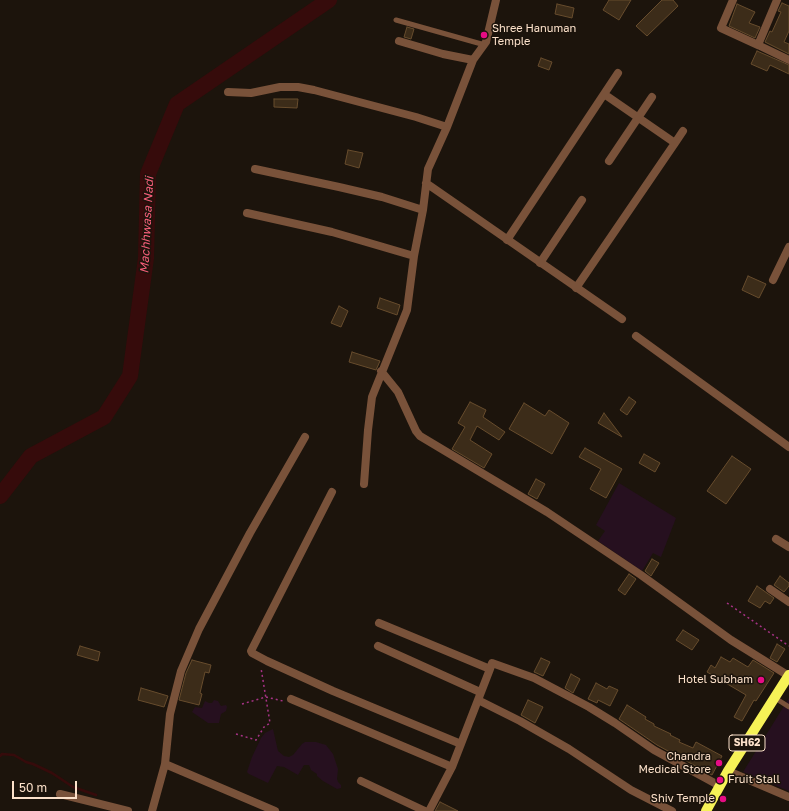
<!DOCTYPE html>
<style>
body{margin:0}
#map{position:relative;width:789px;height:811px;overflow:hidden;background:#1c140c;font-family:"Golos Text",sans-serif}
canvas{display:block}
.scale{position:absolute;left:12px;top:781px;width:65px;height:18px;box-sizing:border-box;border:2px solid #fce1ca;border-top:0;padding-left:5px;font-size:12px;line-height:14px;white-space:nowrap;color:#fce1ca;-webkit-text-stroke:3px #1c140c;paint-order:stroke}
</style>
<div id="map">
<canvas width="789" height="811"></canvas>
<div class="scale">50 m</div>
</div>
<script>
const ctx = document.querySelector('canvas').getContext('2d');
ctx.lineJoin = 'round';
function paint(path, color) {
  ctx.fillStyle = color;
  ctx.fill(path, 'evenodd');
}
function toPath(rows) {
  const path = new Path2D();
  for (const r of rows) {
    path.moveTo(r[0], r[1]);
    for (let i = 2; i < r.length; i += 2) path.lineTo(r[i], r[i + 1]);
  }
  return path;
}
function trace(path, color, width, dash) {
  ctx.strokeStyle = color;
  ctx.lineWidth = width;
  ctx.lineCap = dash ? 'butt' : 'round';
  ctx.setLineDash(dash || []);
  ctx.stroke(path);
}
function drawText(font, color, halo, rows, align = 'center') {
  ctx.font = font + ' "Golos Text",sans-serif';
  ctx.lineWidth = 3;
  ctx.setLineDash([]);
  ctx.textBaseline = 'middle';
  ctx.strokeStyle = halo;
  ctx.fillStyle = color;
  for (const [text, x, y, turn = 0] of rows) {
    ctx.save();
    ctx.translate(x, y);
    ctx.rotate((+turn || 0) * Math.PI / 180);
    ctx.textAlign = isNaN(turn) ? turn : align;
    if (halo) ctx.strokeText(text, 0, 0);
    ctx.fillText(text, 0, 0);
    ctx.restore();
  }
}
paint(toPath([
 [619,483,676,518,661,557,653,553,642,571,598,541,605,531,596,525],
 [789,698,789,791,743,772],
 [214,700,218,701,221,706,226,705,227,707,226,711,221,714,219,723,208,723,192,712,195,707,202,708,205,701,209,703,212,703],
 [273,729,278,751,284,756,289,757,293,755,302,744,305,742,316,742,326,745,333,754,338,769,337,779,338,782,341,785,341,788,337,789,323,781,317,776,317,774,311,770,309,765,304,765,298,775,284,767,277,766,268,783,249,774,247,772,252,757,261,738,265,733]
]), '#26101f');
trace(toPath([
 [0,756,2,754,14,755,26,762,33,764,52,773,73,787,96,795]
]), '#360b0b', 2.5);
trace(toPath([
 [0,496,31,456,104,417,130,376,146,258,148,174,177,104,329,0]
]), '#360b0b', 16);
const building = toPath([
 [609,0,631,0,619,20,603,10,609,0],
 [662,0,673,0,678,6,647,36,636,26,662,0],
 [782,3,789,6,789,31,784,42,789,44,789,54,765,42,770,31,772,32,781,12,778,11,782,3],
 [557,4,574,8,572,18,555,14,557,4],
 [737,4,755,12,749,23,760,27,755,38,729,26,737,4],
 [407,27,414,29,411,39,404,37,407,27],
 [757,51,789,65,789,74,770,65,767,71,751,64,757,51],
 [541,58,552,62,549,70,538,66,541,58],
 [274,99,298,99,297,108,274,107,274,99],
 [348,150,363,153,359,168,345,164,348,150],
 [748,276,766,284,759,298,742,290,748,276],
 [380,298,400,305,397,315,377,308,380,298],
 [339,306,348,311,341,327,331,323,339,306],
 [352,352,380,361,376,370,349,362,352,352],
 [629,397,636,402,627,415,620,410,629,397],
 [470,402,486,410,483,417,505,432,499,440,477,426,470,440,492,454,484,468,452,449,465,427,458,423,470,402],
 [524,403,545,416,549,410,569,423,552,454,509,429,524,403],
 [604,413,622,437,598,423,604,413],
 [585,448,622,469,606,498,590,489,601,469,579,457,585,448],
 [644,454,660,463,655,472,639,463,644,454],
 [732,456,751,469,726,504,707,491,732,456],
 [536,479,545,484,537,499,528,494,536,479],
 [652,559,659,563,651,576,645,571,652,559],
 [629,574,636,579,625,595,618,590,629,574],
 [780,576,789,583,789,586,784,592,774,585,780,576],
 [757,586,774,598,770,604,765,601,760,608,748,601,757,586],
 [683,630,699,640,692,650,676,640,683,630],
 [777,644,785,649,777,662,770,658,777,644],
 [80,646,100,652,98,661,77,655,80,646],
 [721,657,730,662,733,658,748,667,753,660,774,673,756,701,754,700,742,721,734,717,746,695,707,672,711,665,715,668,721,657],
 [541,658,550,662,543,676,534,672,541,658],
 [192,660,211,665,209,673,205,672,200,693,202,694,199,705,179,700,186,673,192,660],
 [571,674,580,679,573,693,565,688,571,674],
 [596,683,607,689,609,686,618,690,610,706,598,700,597,703,588,699,596,683],
 [141,688,168,696,164,707,138,700,141,688],
 [528,700,543,707,535,723,521,715,528,700],
 [627,705,646,717,645,719,654,724,654,726,671,734,670,735,680,740,679,742,693,748,696,742,722,756,712,775,657,745,619,719,627,705],
 [440,802,458,811,435,811,440,802]
]);
paint(building, '#3c2c19');
trace(building, '#674c2d', 1);
trace(toPath([
 [727,603,789,646],
 [242,704,266,697,283,701],
 [236,734,256,740,264,727,270,723,261,668]
]), '#a73386', 1.5, [2, 3]);
trace(toPath([
 [396,20,485,45],
 [775,698,789,707]
]), '#79523a', 5);
trace(toPath([
 [733,0,721,28,758,45,777,0],
 [399,41,443,54,473,60],
 [758,45,789,60],
 [228,92,251,93,280,87,298,87,314,90,416,117,447,127],
 [604,94,675,143,683,131],
 [609,161,652,97],
 [255,169,339,187,382,197,423,210],
 [426,183,622,319],
 [247,213,332,232,414,256],
 [507,240,618,73],
 [540,263,582,200],
 [773,280,789,247],
 [576,288,675,143],
 [636,336,789,447],
 [381,371,398,392,416,431,420,436,547,512,641,575,731,640,789,676],
 [364,484,368,430,372,397,407,310,414,256,423,210,428,169,447,127,473,60,486,42,496,0],
 [332,492,251,651,252,653,267,661,333,691,461,744],
 [776,539,789,547],
 [770,589,789,602],
 [379,623,490,669,452,767,429,811],
 [378,646,480,692],
 [490,669,492,663,534,678,589,707,615,723,654,750,720,786],
 [291,699,452,767],
 [478,700,520,721,569,749,631,790,672,811],
 [165,764,275,811],
 [728,771,789,797],
 [361,781,425,811],
 [60,794,128,811],
 [152,811,165,764,170,714,181,671,199,629,250,533,305,437]
]), '#79523a', 8);
trace(toPath([
 [706,811,728,771,789,675]
]), '#f6f257', 10);
for (const [x, y, r, color] of [
 [484,35,4,"#e60c84"],
 [761,680,4,"#e60c84"],
 [719,763,4,"#e60c84"],
 [720,780,4,"#e60c84"],
 [723,799,4,"#e60c84"]
]) {
  const dot = new Path2D();
  dot.arc(x, y, r, 0, 2 * Math.PI);
  ctx.fillStyle = color;
  ctx.fill(dot);
  trace(dot, '#1c140c', 1.5);
}
for (const [x, y, w] of [
 [747,743,36]
]) {
  const box = new Path2D();
  box.roundRect(x - w / 2, y - 8, w, 16, 3);
  ctx.fillStyle = '#1c140c';
  ctx.fill(box);
  trace(box, '#fce1ca', 1);
}
drawText('bold 10px', '#fce1ca', null, [
 ["SH62",747,743]
]);
drawText('11px', '#fce1ca', '#1c140c', [
 ["Shree Hanuman",492,29,"left"],
 ["Temple",492,42,"left"],
 ["Hotel Subham",753,680],
 ["Chandra",711,757],
 ["Medical Store",711,770],
 ["Fruit Stall",728,780,"left"],
 ["Shiv Temple",715,799]
], 'right');
drawText('italic 12px', '#f75e7a', '#1c140c', [
 ["Machhwasa Nadi",147,225,-87]
]);
</script>
